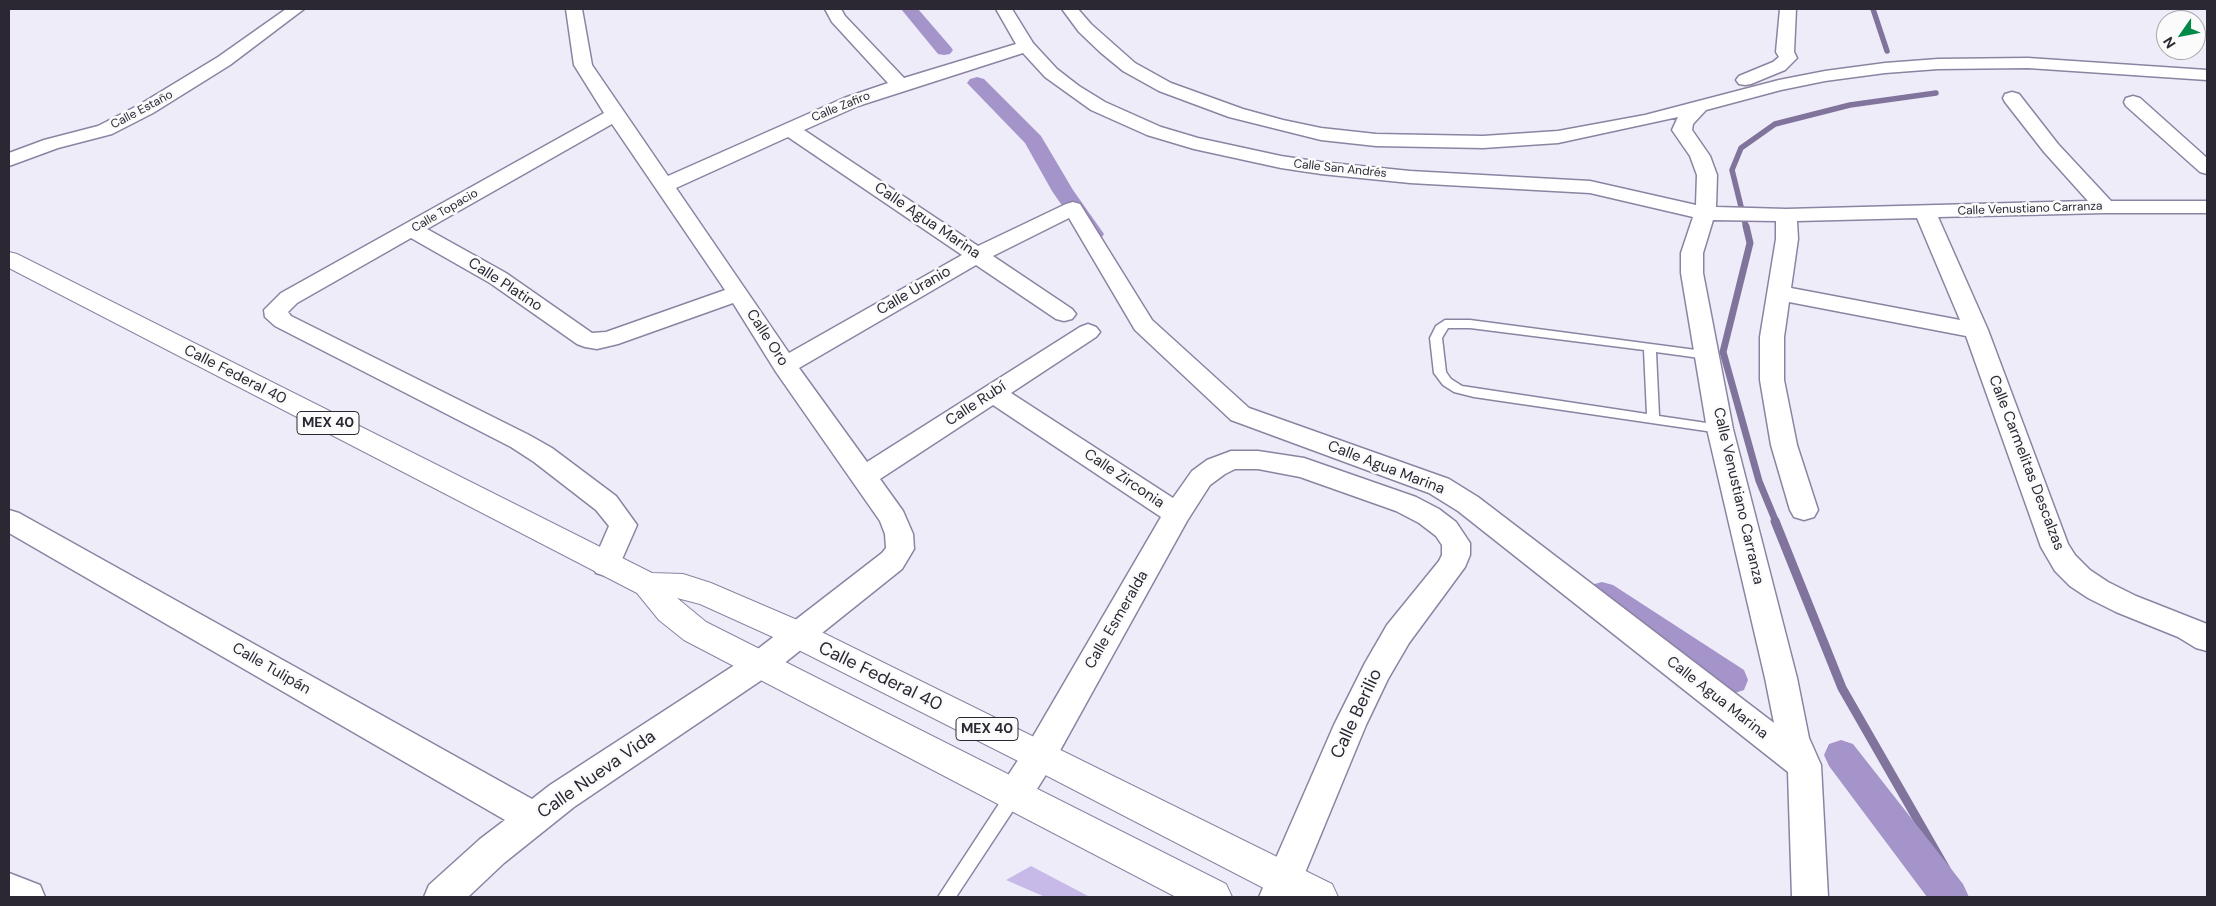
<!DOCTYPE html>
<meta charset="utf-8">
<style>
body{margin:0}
#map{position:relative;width:2216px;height:906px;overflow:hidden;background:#efecfa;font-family:"DM Sans",sans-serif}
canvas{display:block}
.frame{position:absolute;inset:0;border:10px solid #2b2834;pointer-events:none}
.north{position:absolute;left:2156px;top:10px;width:50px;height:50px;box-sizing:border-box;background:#fbfbfb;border:1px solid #a8a7ab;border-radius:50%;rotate:237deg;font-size:14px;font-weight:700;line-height:20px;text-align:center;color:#2b2834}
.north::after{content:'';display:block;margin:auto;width:18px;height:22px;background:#008a48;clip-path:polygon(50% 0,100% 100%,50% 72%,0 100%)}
</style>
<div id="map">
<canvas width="2216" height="906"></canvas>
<div class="frame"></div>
<div class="north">N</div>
</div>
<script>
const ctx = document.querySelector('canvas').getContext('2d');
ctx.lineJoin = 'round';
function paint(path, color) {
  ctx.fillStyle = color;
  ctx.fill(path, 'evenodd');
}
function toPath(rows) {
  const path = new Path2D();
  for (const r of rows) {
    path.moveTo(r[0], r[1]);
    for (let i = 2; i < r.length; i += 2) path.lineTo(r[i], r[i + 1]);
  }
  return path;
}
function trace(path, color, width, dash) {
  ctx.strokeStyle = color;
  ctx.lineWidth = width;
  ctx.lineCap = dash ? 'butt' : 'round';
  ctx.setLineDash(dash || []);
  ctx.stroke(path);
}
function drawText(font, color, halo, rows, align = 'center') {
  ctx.font = font + ' "DM Sans",sans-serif';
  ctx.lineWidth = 5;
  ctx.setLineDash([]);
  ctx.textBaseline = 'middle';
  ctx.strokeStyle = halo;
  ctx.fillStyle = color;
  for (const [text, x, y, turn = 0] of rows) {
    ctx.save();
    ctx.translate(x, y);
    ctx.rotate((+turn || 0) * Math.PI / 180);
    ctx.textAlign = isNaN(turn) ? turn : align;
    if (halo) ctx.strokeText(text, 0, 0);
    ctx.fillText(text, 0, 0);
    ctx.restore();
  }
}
paint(toPath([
 [1031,866,1090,897,1045,897,1006,880]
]), '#c7bae9');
trace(toPath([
 [1873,9,1887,51],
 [1746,227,1732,170,1741,148,1775,124,1850,105,1936,93]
]), '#80749d', 5.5);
trace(toPath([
 [1746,226,1750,243,1723,352,1759,481,1776,522]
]), '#80749d', 7);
trace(toPath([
 [1775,521,1842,688,1962,897]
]), '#80749d', 9);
paint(toPath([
 [901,9,918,9,950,46,953,50,950,54,944,55,938,54,901,9],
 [977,77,984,79,1041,136,1073,190,1104,234,1101,239,1093,241,1085,239,1052,191,1025,143,967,83,970,79,977,77],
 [1602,582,1613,585,1744,670,1748,680,1744,690,1732,694,1720,690,1591,603,1587,594,1591,585,1602,582],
 [1841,740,1853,744,1963,884,1969,897,1927,897,1829,766,1824,755,1829,744,1841,740]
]), '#a494ca');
const lane = toPath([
 [1445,320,1470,320,1711,352,1713,355,1711,358,1707,359,1656,352,1659,416,1720,425,1726,429,1720,433,1474,397,1454,392,1443,385,1434,373,1430,338,1436,326,1445,320],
 [1448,328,1470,328,1644,350,1647,414,1462,386,1451,379,1446,372,1442,338,1448,328],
 [1014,788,1020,790,1022,795,1020,800,956,897,938,897,1008,790,1014,788]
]);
const street = toPath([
 [286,9,304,9,230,65,153,113,112,134,58,148,9,166,9,153,44,140,98,126,139,105,218,57,286,9],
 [566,9,582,9,592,65,668,176,844,98,888,83,832,22,825,9,841,9,845,16,904,78,1016,44,996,9,1012,9,1033,43,1057,69,1079,86,1105,102,1161,127,1198,138,1281,156,1321,162,1410,171,1590,181,1696,205,1697,175,1690,156,1672,130,1678,117,1558,143,1483,148,1376,146,1321,140,1229,117,1159,91,1123,71,1100,52,1079,32,1062,9,1078,9,1091,24,1135,63,1171,83,1243,109,1283,120,1321,128,1376,134,1483,136,1558,131,1645,115,1779,80,1825,71,1885,63,1938,59,2028,58,2207,70,2207,80,2028,68,1938,69,1885,73,1825,81,1781,90,1706,110,1693,124,1692,130,1710,156,1717,175,1716,207,1786,209,2088,201,2044,152,2005,102,2003,98,2005,94,2012,92,2019,94,2058,144,2111,201,2207,201,2207,213,2105,213,1938,217,1988,330,2068,544,2075,555,2090,570,2108,582,2136,596,2207,624,2207,651,2196,648,2178,637,2116,612,2088,598,2070,586,2055,571,2041,547,1966,336,1789,302,1784,337,1784,380,1797,445,1818,510,1814,517,1804,520,1794,517,1790,510,1771,445,1760,380,1760,337,1776,239,1776,221,1713,220,1703,253,1703,273,1733,429,1797,678,1809,738,1821,765,1828,897,1792,897,1788,772,1458,511,1429,493,1231,420,1135,330,1069,218,993,256,1072,309,1076,314,1072,319,1064,321,1056,319,976,265,799,368,867,462,1080,327,1088,324,1096,327,1100,332,1096,337,1011,393,1173,498,1192,471,1207,460,1231,451,1258,451,1304,458,1416,497,1439,509,1456,522,1470,543,1470,555,1465,567,1409,643,1388,679,1366,725,1295,897,1259,897,1334,725,1365,663,1387,625,1439,561,1442,555,1442,545,1436,536,1419,523,1396,511,1300,477,1258,469,1235,469,1225,474,1210,485,1187,521,1052,765,1027,805,1015,809,1003,805,998,794,1003,783,1028,745,1161,517,993,405,880,479,903,511,913,534,914,549,902,569,772,673,574,807,504,863,468,897,424,897,429,885,480,839,505,820,9,533,9,510,19,513,532,799,550,785,750,655,882,553,886,548,885,534,880,521,776,372,733,303,618,344,597,349,585,347,577,344,490,283,411,238,297,303,288,312,291,316,529,435,552,448,616,496,637,525,616,573,606,576,596,573,592,565,609,526,596,510,534,462,511,447,275,326,265,317,264,310,281,293,604,113,574,65,566,9],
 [1023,53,1045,77,1091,110,1147,135,1194,149,1281,168,1321,174,1410,183,1590,193,1693,217,1681,253,1681,273,1707,429,1765,678,1774,723,1478,497,1449,479,1249,408,1152,320,1080,204,1073,202,1066,204,978,246,804,130,858,106,1023,53],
 [612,124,725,290,606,332,592,333,506,273,427,229,612,124],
 [788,137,962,255,789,353,676,188,788,137],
 [1917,218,1960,320,1791,288,1798,239,1797,221,1917,218],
 [1780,9,1796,9,1794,52,1797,58,1785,70,1751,84,1745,85,1739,84,1736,80,1739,76,1773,62,1779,57,1776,52,1780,9],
 [2133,96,2140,98,2207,158,2207,174,2200,172,2126,106,2124,102,2126,98,2133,96],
 [9,873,40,885,45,897,9,897,9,873]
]);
const primary = toPath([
 [9,252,17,254,652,573,683,574,711,583,795,619,1332,884,1338,897,1281,897,1028,766,773,637,700,604,677,598,706,622,1226,884,1232,897,1176,897,684,640,659,620,637,593,9,268,9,252]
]);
trace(lane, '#8c83a2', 3);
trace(street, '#8c83a2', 3);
trace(primary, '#8c83a2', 2);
paint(lane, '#fff');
paint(street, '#fff');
paint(primary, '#fff');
drawText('12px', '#2b2834', '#fbfbfb', [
 ["Calle Zafiro",841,107,-22],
 ["Calle Estaño",142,110,-28],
 ["Calle San Andrés",1340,169,6],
 ["Calle Venustiano Carranza",2030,209,-2],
 ["Calle Topacio",445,211,-30]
]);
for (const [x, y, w] of [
 [328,423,62],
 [987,729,62]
]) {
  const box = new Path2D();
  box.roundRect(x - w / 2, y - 11.5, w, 23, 4);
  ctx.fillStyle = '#fbfbfb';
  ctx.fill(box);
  trace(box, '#2b2834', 1);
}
drawText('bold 14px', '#2b2834', null, [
 ["MEX 40",328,423],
 ["MEX 40",987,729]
]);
drawText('15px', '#2b2834', '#fbfbfb', [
 ["Calle Agua Marina",927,221,34],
 ["Calle Platino",505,285,33],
 ["Calle Uranio",914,291,-30],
 ["Calle Oro",767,338,57],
 ["Calle Federal 40",235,375,27],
 ["Calle Rubí",976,404,-33],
 ["Calle Carmelitas Descalzas",2026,463,69],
 ["Calle Agua Marina",1386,468,21],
 ["Calle Zirconia",1124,479,34],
 ["Calle Venustiano Carranza",1738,496,77],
 ["Calle Esmeralda",1117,620,-60],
 ["Calle Tulipán",271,669,30],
 ["Calle Agua Marina",1717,698,38]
]);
drawText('18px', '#2b2834', '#fbfbfb', [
 ["Calle Federal 40",880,677,26],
 ["Calle Berilio",1357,714,-65],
 ["Calle Nueva Vida",597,775,-35]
]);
</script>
